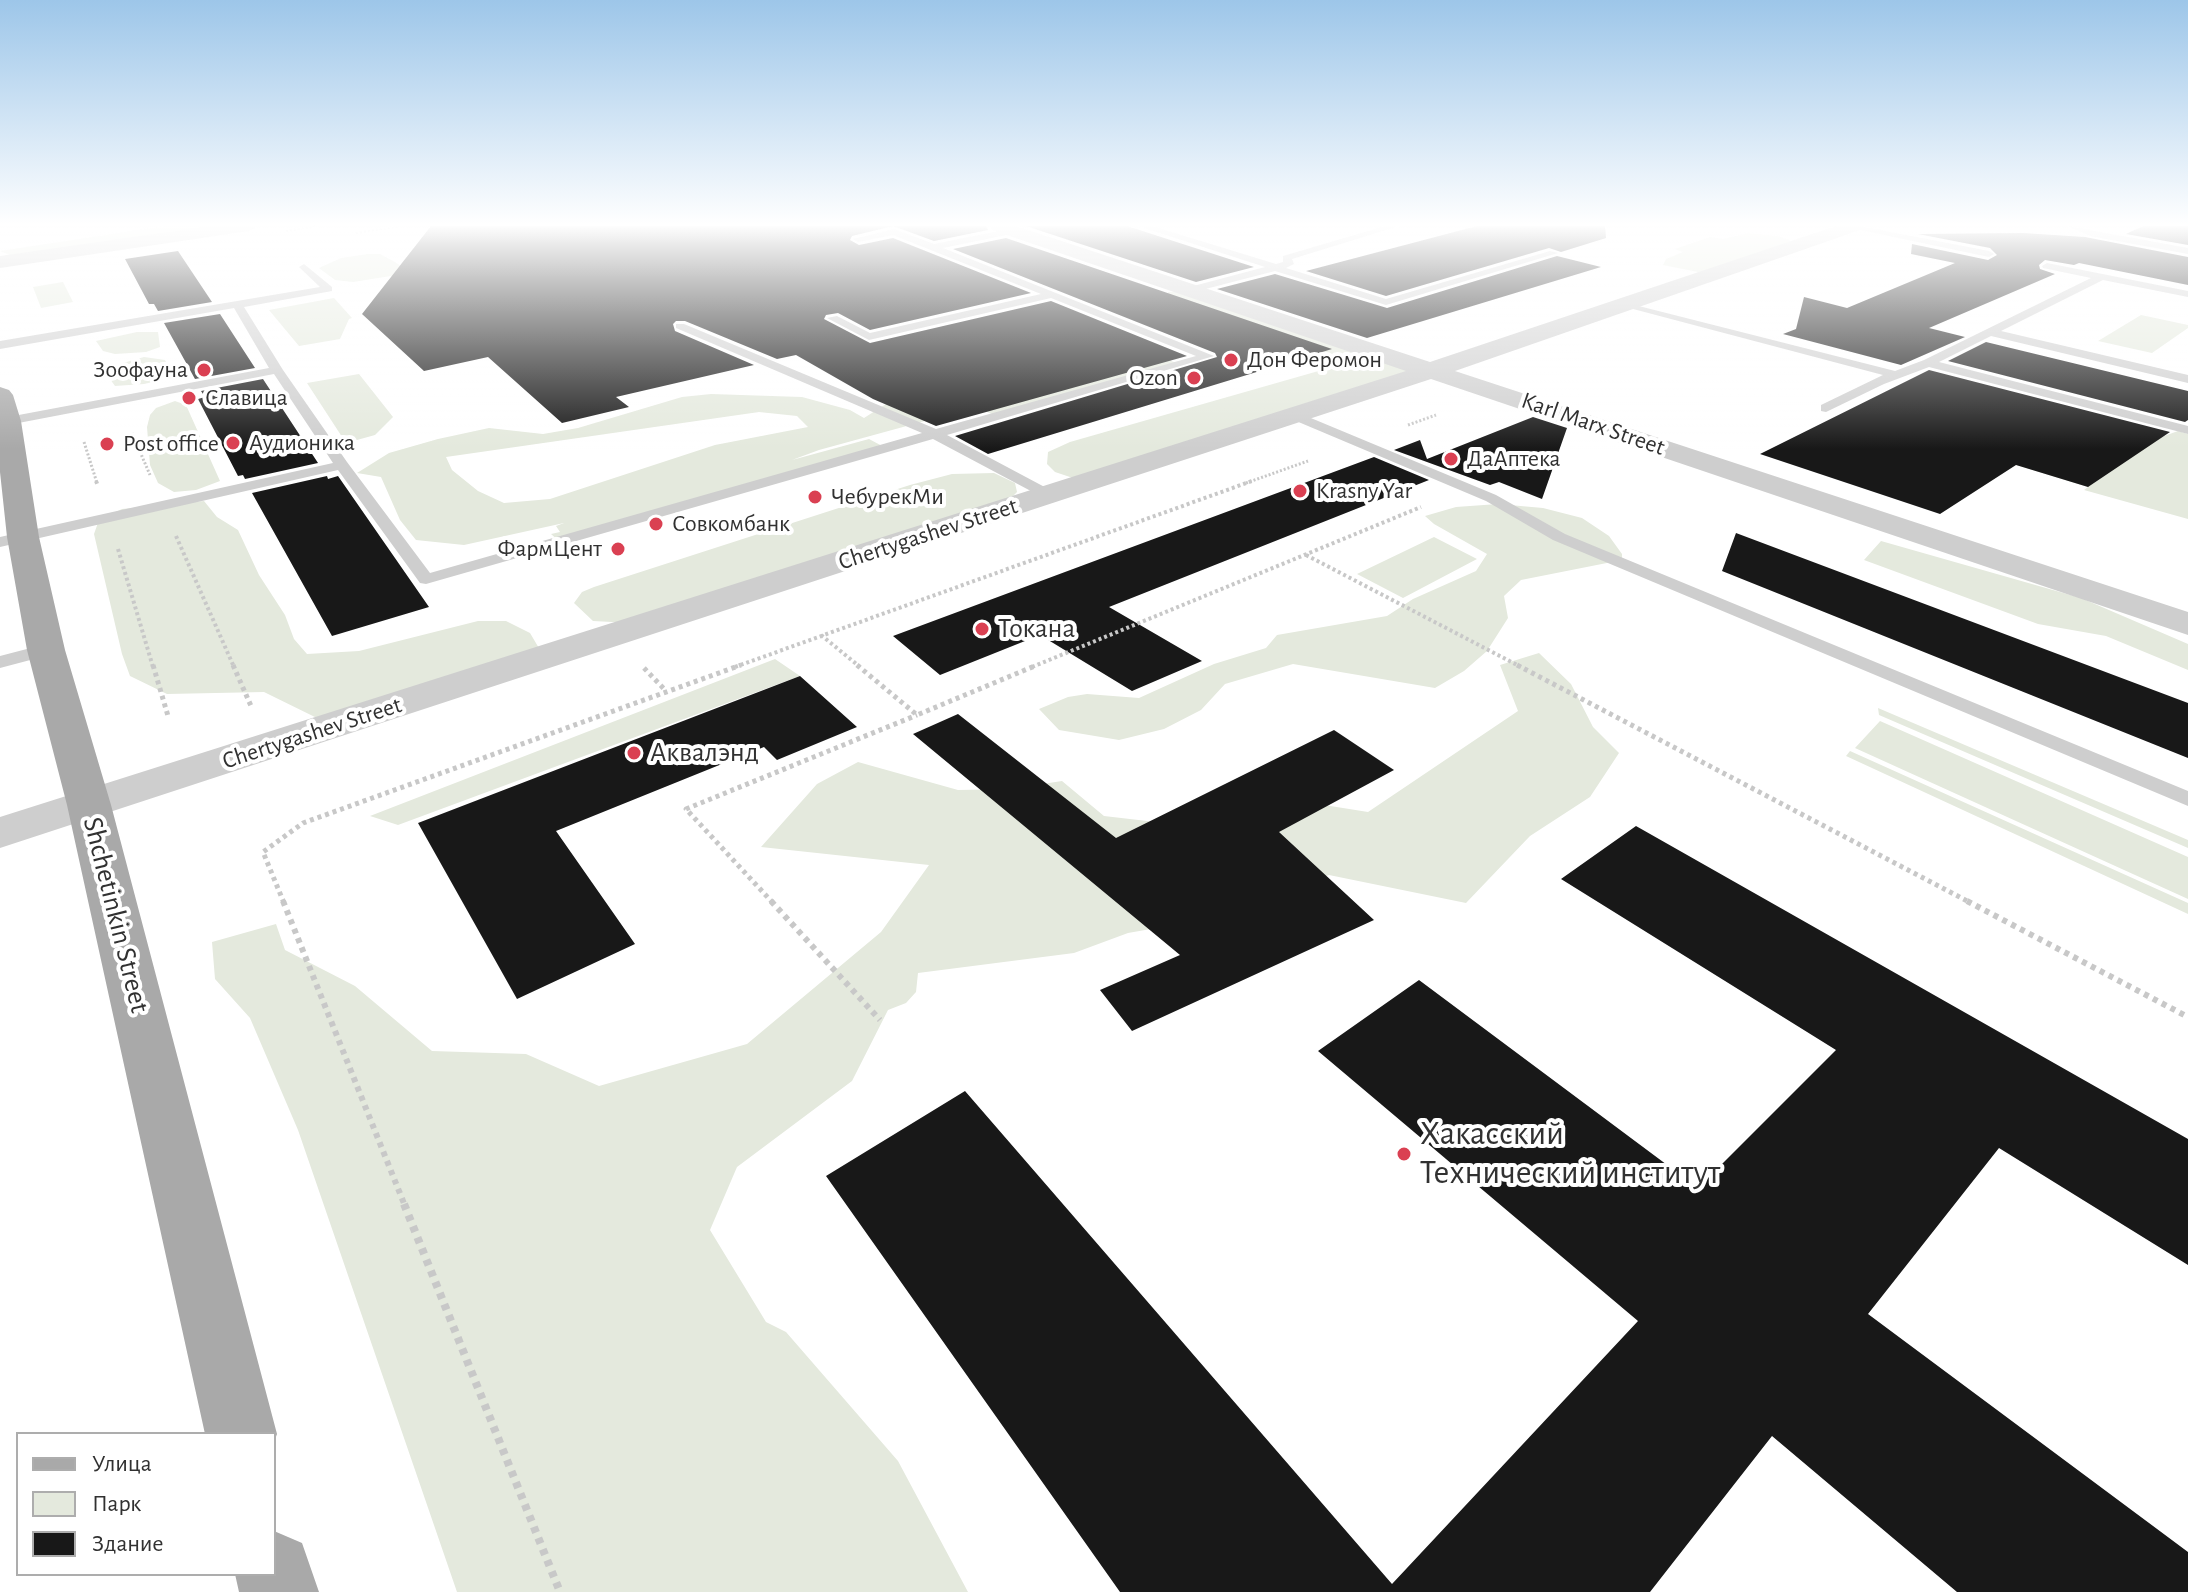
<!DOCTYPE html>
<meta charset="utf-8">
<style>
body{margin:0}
#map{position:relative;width:2188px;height:1592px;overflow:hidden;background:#fff;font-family:"Alegreya Sans",sans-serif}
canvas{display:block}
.legend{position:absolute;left:16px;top:1432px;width:260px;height:144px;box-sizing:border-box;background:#fff;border:2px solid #adadad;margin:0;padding:10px 14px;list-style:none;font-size:24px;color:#313131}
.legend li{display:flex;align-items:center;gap:16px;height:40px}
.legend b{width:40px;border:2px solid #adadad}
</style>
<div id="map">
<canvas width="2188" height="1592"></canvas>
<ul class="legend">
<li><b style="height:10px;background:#a9a9a9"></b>Улица</li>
<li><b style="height:22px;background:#e4e9dd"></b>Парк</li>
<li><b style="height:22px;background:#181818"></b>Здание</li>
</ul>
</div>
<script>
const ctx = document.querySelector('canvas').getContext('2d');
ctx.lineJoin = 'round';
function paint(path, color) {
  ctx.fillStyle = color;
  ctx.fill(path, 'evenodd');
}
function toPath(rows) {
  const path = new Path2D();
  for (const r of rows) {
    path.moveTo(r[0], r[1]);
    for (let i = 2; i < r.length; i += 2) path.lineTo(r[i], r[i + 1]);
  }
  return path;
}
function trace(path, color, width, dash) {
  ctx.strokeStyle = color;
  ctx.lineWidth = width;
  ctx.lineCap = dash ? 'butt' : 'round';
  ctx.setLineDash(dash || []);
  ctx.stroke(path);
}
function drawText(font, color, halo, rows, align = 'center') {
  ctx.font = font + ' "Alegreya Sans",sans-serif';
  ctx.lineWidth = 8;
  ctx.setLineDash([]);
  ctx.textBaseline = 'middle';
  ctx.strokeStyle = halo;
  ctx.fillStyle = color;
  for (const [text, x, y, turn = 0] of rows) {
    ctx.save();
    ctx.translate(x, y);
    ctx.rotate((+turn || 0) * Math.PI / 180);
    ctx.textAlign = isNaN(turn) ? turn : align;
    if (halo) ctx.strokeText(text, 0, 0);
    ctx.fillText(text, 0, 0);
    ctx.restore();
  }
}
paint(toPath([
 [164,226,234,226,10,255,0,251],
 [1748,233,1777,236,1789,240,1795,247,1703,273,1663,265,1666,259,1683,252,1675,249,1710,237,1723,239],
 [368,254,380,254,395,262,401,266,397,275,353,282,335,280,319,268,341,258],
 [63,282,73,302,41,308,33,287],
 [1184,291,1409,369,1408,375,1076,479,1055,472,1047,464,1048,452,1070,442,1329,368,1322,354,1169,298,1168,292],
 [334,298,352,318,349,319,340,339,299,346,269,310],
 [2141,315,2188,325,2188,328,2152,353,2098,341],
 [137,332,158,332,160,347,146,352,115,354,103,351,96,341],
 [144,357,165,360,174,377,144,384,115,386,110,379,109,367],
 [1162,357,1176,363,994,415,976,407,819,450,792,460,869,439,886,448,561,543,551,534,560,532,556,526,564,523,464,545,416,540,400,520,381,477,357,473,389,453,438,439,489,428,543,434,578,428,682,397,711,394,802,397,850,410,864,418,886,404],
 [759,412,797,416,808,427,715,445,550,499,504,503,478,491,452,470,446,457],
 [359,374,393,417,375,435,346,443,307,383],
 [175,401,186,405,220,481,196,490,174,492,158,483,150,465,147,427,150,415,156,408],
 [2178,431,2188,434,2188,519,2084,490,2088,487,1997,459,2153,440],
 [994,473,1015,483,1017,492,1010,499,631,623,593,621,574,603,582,592,594,587,910,485,952,474],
 [204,501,217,517,238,530,259,575,285,615,294,639,307,654,359,651,478,621,506,621,530,633,543,655,321,720,264,692,167,694,130,676,122,654,94,534,99,520,122,509],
 [1498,504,1543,508,1582,518,1609,536,1622,554,1622,560,1521,580,1504,596,1508,618,1487,651,1464,671,1435,688,1293,664,1225,684,1201,710,1164,729,1119,740,1059,730,1039,709,1068,697,1087,694,1139,698,1214,664,1266,648,1277,635,1387,616,1413,599,1476,571,1487,554,1434,524,1425,516,1456,507],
 [1434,537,1477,559,1403,598,1357,574],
 [1881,541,2081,598,2188,644,2188,670,2106,636,2038,624,1864,560],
 [1539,653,1571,684,1593,727,1619,753,1590,797,1530,836,1466,903,1329,875,1202,920,1128,933,1074,953,918,973,916,992,906,1003,888,1010,852,1081,737,1167,710,1230,766,1322,786,1332,898,1461,968,1592,457,1592,298,1130,250,1018,215,979,212,942,276,924,285,950,355,986,432,1051,526,1054,599,1086,747,1044,881,932,929,865,761,847,817,784,858,762,958,790,1010,789,1062,781,1104,816,1173,824,1274,797,1368,812,1518,711,1500,665],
 [775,659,800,676,398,825,370,816],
 [1878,708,2188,840,2188,848,1879,715],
 [1880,721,2188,857,2188,899,1855,748],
 [1850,751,2188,903,2188,914,1846,756]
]), '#e4e9dd');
paint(toPath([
 [431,226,986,226,988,230,934,241,893,226,852,236,850,240,859,245,893,238,1031,293,870,330,838,313,826,315,824,319,870,343,1051,301,1187,356,936,426,873,399,796,355,777,359,685,321,676,321,673,324,675,331,754,365,616,397,629,407,562,423,488,357,424,371,362,314],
 [1026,226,1127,226,1254,267,1196,282],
 [1477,226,1605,226,1606,238,1561,252,1549,248,1386,296,1306,271],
 [2143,226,2188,226,2188,245,2126,234],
 [2023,233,2085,237,2188,257,2188,285,2079,263,2074,265,2045,260,2039,265,2040,269,2055,274,1929,328,1965,337,1901,365,1783,334,1796,329,1804,297,1847,308,1955,263,1911,254,1912,244,1988,260,1997,255,1990,248,1918,234],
 [1006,238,1332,349,988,454,955,436,1217,357,1215,353,953,249],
 [178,251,212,302,158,311,154,304,149,304,125,259],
 [1557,256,1601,267,1367,338,1217,289,1275,274,1387,308],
 [220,314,255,368,195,379,164,323],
 [1986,342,2188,391,2188,420,2185,422,1948,361],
 [1929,370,2170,432,2088,487,2016,465,1940,514,1760,454],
 [263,379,318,463,245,479,243,475,238,476,198,399,205,397,201,391],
 [1533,417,1567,428,1542,499,1499,482,1490,485,1394,450,1420,440,1427,459],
 [1374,457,1429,480,1109,607,1202,661,1132,691,1040,635,940,675,893,636],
 [327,476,328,479,338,476,429,607,332,636,252,493],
 [1736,533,2188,703,2188,758,1722,571],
 [800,676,857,727,777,760,764,747,556,831,635,944,517,999,418,823],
 [958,714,1116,838,1334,730,1394,770,1279,832,1374,920,1132,1031,1100,990,1180,955,913,734],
 [1636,826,2188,1139,2188,1265,1999,1148,1868,1314,2188,1552,2188,1592,1957,1592,1772,1436,1650,1592,1120,1592,826,1176,965,1091,1392,1584,1638,1321,1318,1051,1419,980,1698,1188,1836,1050,1561,879]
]), '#181818');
trace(toPath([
 [286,231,317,226],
 [356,233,401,226]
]), '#c8c8c8', 2, [2, 2]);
trace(toPath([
 [1408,425,1436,415],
 [132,433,150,475],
 [84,442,97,483],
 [1246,483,1308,461]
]), '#c8c8c8', 3, [2, 2]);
trace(toPath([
 [96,481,98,486],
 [176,536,234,667],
 [118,549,153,667],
 [1306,555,1521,667],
 [821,635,860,667],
 [735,667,1252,481],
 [1032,667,1421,507]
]), '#c8c8c8', 4, [3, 3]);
trace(toPath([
 [153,665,168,716],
 [233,665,251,706],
 [857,665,917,715,1037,665],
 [1517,665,1971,903],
 [644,668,666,691],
 [284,903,263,852,303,823,741,665],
 [773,903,686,809,917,715]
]), '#c8c8c8', 5, [4, 4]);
trace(toPath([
 [283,901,405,1206],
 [771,901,880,1020],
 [1967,901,2188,1017]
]), '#c8c8c8', 6, [5, 5]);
trace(toPath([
 [404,1204,560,1592]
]), '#c8c8c8', 8, [6, 6]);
paint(toPath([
 [1138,226,1152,226,1276,264,1283,262,1283,256,1385,226,1399,226,1292,259,1294,264,1286,268,1386,299,1550,251,1558,253,1386,305,1275,271,1190,293,1185,290,1186,288,1265,267,1138,226],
 [1860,226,1989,251,1994,254,1989,257,1846,227,1860,226],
 [2068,226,2188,248,2188,254,2090,236,2068,226],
 [1013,228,1016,233,943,248,1214,356,947,435,1054,492,1054,498,1044,498,933,439,426,584,420,583,338,470,0,547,0,537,333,463,274,374,8,425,1,421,8,417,269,368,234,308,0,349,0,341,320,287,299,267,304,264,332,287,332,291,244,307,283,370,347,462,430,573,922,433,676,328,676,324,684,324,936,429,1196,356,1051,298,869,340,827,318,837,316,870,333,1041,294,893,235,858,242,853,239,894,229,934,244,1013,228],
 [2047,263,2188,291,2188,297,2103,280,2001,331,2188,375,2188,383,1991,336,1939,362,2188,426,2188,434,1929,367,1884,384,1826,412,1821,411,1821,405,1883,375,1618,305,1623,302,1895,371,1924,360,2091,278,2043,268,2042,266,2047,263],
 [1294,411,1496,495,1565,534,2188,791,2188,806,1553,540,1486,501,1289,418,1289,412,1294,411],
 [46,644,55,650,53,654,0,668,0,656,46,644]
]), '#cecece');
paint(toPath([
 [210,226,258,226,249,231,0,268,0,256,210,226],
 [989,226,1016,226,1430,362,1836,226,1863,226,1860,230,1455,371,2188,612,2188,635,1431,379,0,848,0,817,1406,371,992,230,989,226]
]), '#cecece');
paint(toPath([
 [0,387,9,390,13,395,21,421,39,537,65,650,111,805,277,1434,274,1442,274,1434,205,1434,67,805,27,650,7,537,0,472,0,387],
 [274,1531,302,1543,319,1592,239,1592,235,1574,274,1574,274,1531]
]), '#a9a9a9');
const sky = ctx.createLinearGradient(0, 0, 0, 449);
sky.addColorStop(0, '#9dc6e9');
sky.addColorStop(0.5, '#fff');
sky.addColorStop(1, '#ffffff00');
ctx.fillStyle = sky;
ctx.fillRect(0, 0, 2188, 449);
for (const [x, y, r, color] of [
 [1231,360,8,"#da4052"],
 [204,370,8,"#da4052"],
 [1194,378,8,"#da4052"],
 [189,398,8,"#da4052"],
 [233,443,8,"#da4052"],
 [107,444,8,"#da4052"],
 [1451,459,8,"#da4052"],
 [1300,491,8,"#da4052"],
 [815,497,8,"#da4052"],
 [656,524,8,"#da4052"],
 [618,549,8,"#da4052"],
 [982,629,8,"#da4052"],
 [634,753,8,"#da4052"],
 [1404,1154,8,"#da4052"]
]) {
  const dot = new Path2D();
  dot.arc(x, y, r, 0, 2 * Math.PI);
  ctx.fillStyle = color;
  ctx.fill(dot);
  trace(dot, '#fff', 3);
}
drawText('24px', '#313131', '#fff', [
 ["Дон Феромон",1247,360],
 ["Зоофауна",188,370,"right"],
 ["Ozon",1178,378,"right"],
 ["Славица",205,398],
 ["Аудионика",249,443],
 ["Post office",123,444],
 ["ДаАптека",1467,459],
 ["Krasny Yar",1316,491],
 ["ЧебурекМи",831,497],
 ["Совкомбанк",672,524],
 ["ФармЦент",602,549,"right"]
], 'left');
drawText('24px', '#313131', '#fff', [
 ["Karl Marx Street",1593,424,19],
 ["Chertygashev Street",928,534,-18],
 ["Chertygashev Street",312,733,-18]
]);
drawText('28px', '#313131', '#fff', [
 ["Токана",998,629],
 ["Аквалэнд",650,753]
], 'left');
drawText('28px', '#313131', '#fff', [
 ["Shchetinkin Street",116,915,76]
]);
drawText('34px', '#313131', '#fff', [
 ["Хакасский",1420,1134],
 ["Технический институт",1420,1173]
], 'left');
</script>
